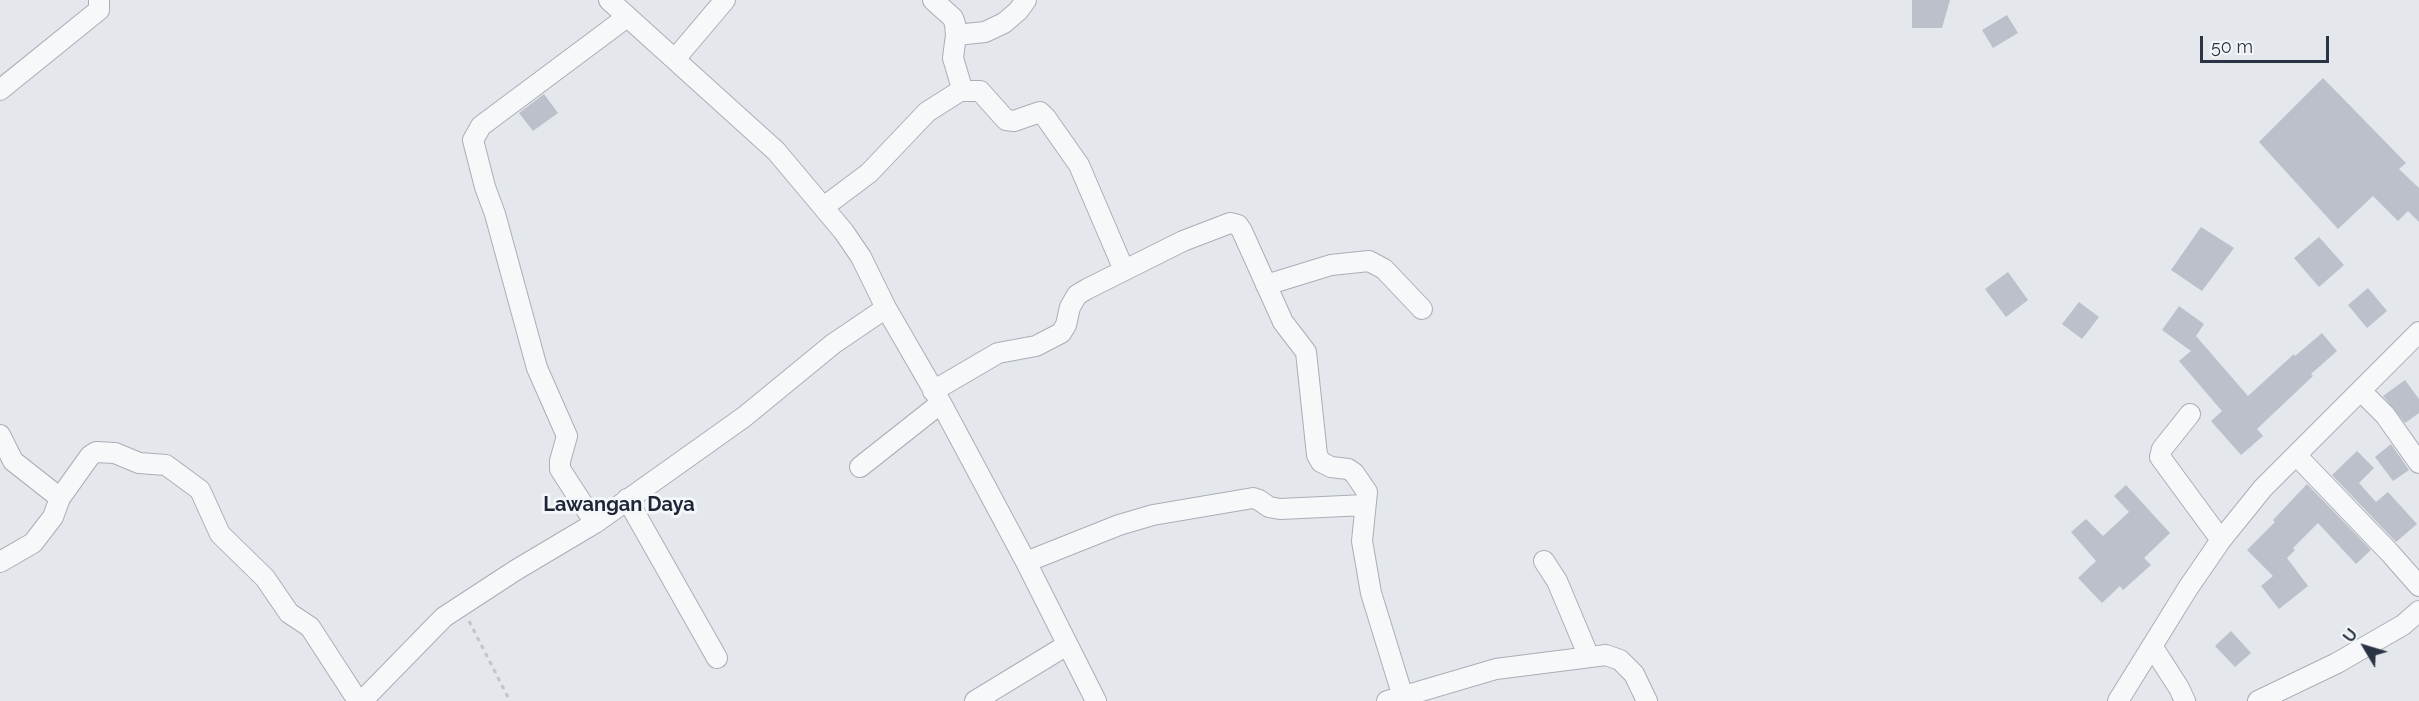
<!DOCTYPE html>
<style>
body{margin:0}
#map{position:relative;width:2419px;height:701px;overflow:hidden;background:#e4e7ec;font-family:Raleway,sans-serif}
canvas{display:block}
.north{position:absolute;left:2335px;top:617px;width:60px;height:60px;-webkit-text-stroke:4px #f4f6f9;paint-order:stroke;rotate:308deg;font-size:16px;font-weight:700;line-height:24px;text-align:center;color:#2b3445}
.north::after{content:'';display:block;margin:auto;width:21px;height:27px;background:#2b3445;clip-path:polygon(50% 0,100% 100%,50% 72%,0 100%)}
.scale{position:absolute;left:2200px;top:36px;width:129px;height:27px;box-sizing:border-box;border:3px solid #2b3445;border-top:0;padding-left:8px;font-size:18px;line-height:21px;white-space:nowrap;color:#2b3445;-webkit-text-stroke:4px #f4f6f9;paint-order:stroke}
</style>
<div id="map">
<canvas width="2419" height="701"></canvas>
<div class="north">U</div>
<div class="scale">50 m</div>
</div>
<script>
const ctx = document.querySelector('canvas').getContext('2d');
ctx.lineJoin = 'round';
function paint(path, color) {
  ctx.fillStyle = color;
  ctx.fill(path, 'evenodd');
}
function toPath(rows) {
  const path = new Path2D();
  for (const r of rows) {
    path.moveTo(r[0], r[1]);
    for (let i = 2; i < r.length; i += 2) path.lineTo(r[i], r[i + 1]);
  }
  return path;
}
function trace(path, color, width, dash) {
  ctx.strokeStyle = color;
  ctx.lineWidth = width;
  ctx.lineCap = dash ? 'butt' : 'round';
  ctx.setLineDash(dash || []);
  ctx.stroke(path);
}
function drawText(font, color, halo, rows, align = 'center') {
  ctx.font = font + ' Raleway,sans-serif';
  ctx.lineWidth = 6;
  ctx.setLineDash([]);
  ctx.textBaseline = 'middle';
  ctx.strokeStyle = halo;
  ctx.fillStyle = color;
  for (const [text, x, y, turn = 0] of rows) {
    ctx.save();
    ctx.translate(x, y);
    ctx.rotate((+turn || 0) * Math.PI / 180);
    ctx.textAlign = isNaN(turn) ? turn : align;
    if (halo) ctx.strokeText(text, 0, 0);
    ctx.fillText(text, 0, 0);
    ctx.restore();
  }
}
paint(toPath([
 [1912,0,1950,0,1942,28,1912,28],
 [2007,15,2018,33,1993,48,1982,30],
 [2323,78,2406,163,2399,169,2419,188,2419,222,2408,211,2398,221,2373,196,2338,229,2259,142],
 [544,94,558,113,533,131,519,113],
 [2201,227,2234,248,2202,291,2171,270],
 [2319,237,2344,265,2319,287,2294,258],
 [2008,272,2028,300,2006,317,1985,289],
 [2368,288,2387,311,2367,328,2348,305],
 [2079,302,2099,317,2082,339,2062,324],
 [2179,306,2204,324,2196,336,2248,396,2294,354,2295,356,2322,333,2337,351,2311,374,2313,376,2257,429,2263,436,2241,455,2211,421,2222,411,2179,361,2191,351,2162,330],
 [2405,380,2419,399,2419,413,2405,423,2383,396],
 [2391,444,2409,470,2393,481,2375,457],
 [2357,451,2374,468,2359,483,2376,502,2388,492,2417,524,2396,542,2332,475],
 [2307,484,2371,550,2356,564,2318,523,2293,548,2295,550,2287,558,2308,586,2279,609,2261,586,2273,576,2247,550,2275,522,2273,520],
 [2126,485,2170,533,2144,558,2151,565,2123,590,2120,586,2102,603,2078,578,2096,561,2071,532,2086,519,2103,536,2129,512,2114,496],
 [2231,631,2251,653,2235,667,2215,646]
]), '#bbc0ca');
const minor = toPath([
 [609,0,776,151,844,232,861,257,886,308,941,403,1026,562,1096,701],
 [956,35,985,32,1004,23,1018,11,1026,0],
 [675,59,725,0],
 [0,90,99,10,99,0],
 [960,91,980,91,1006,120,1014,121,1040,112,1046,118,1079,165,1124,270],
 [825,206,869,173,927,112,960,91,961,85,953,58,956,35,955,24,953,18,933,0],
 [1266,285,1331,265,1369,261,1384,269,1422,309],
 [933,391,998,353,1036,346,1061,333,1066,325,1070,307,1077,295,1087,289,1183,241,1230,223,1238,225,1242,231,1283,322,1306,352,1317,455,1321,462,1331,467,1348,469,1354,473,1367,492,1362,541,1371,593,1403,697],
 [2361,391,2385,415,2419,463],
 [2190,414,2162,449,2160,457,2221,540],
 [0,435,13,461,60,498,90,456,96,452,115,453,139,463,166,465,200,490,220,534,265,578,289,613,310,627,358,701],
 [2296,455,2390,553,2419,586],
 [860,467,941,403],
 [627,499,717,658],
 [595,523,560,469,560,461,567,436,537,368,495,214,485,187,473,140,481,126,627,17],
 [1544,561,1557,581,1589,657],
 [0,562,33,543,53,517,60,498],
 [1026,562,1119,525,1153,515,1253,498,1259,500,1269,507,1280,509,1365,505],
 [2152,646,2179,688,2185,701],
 [362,701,444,617,516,570,595,523,744,417,833,344,886,308],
 [975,701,1067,645],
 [1387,701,1496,669,1606,655,1620,660,1634,674,1647,701],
 [2118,701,2188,588,2221,540,2263,488,2419,332],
 [2258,701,2337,663,2403,625,2419,611]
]);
trace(minor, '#a9aeb7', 22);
trace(toPath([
 [469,621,510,701]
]), '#c2c5cb', 3, [4.5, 4.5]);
trace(minor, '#f7f8fa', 20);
drawText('bold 20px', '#1d2536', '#f4f6f9', [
 ["Lawangan Daya",619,505]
]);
</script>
